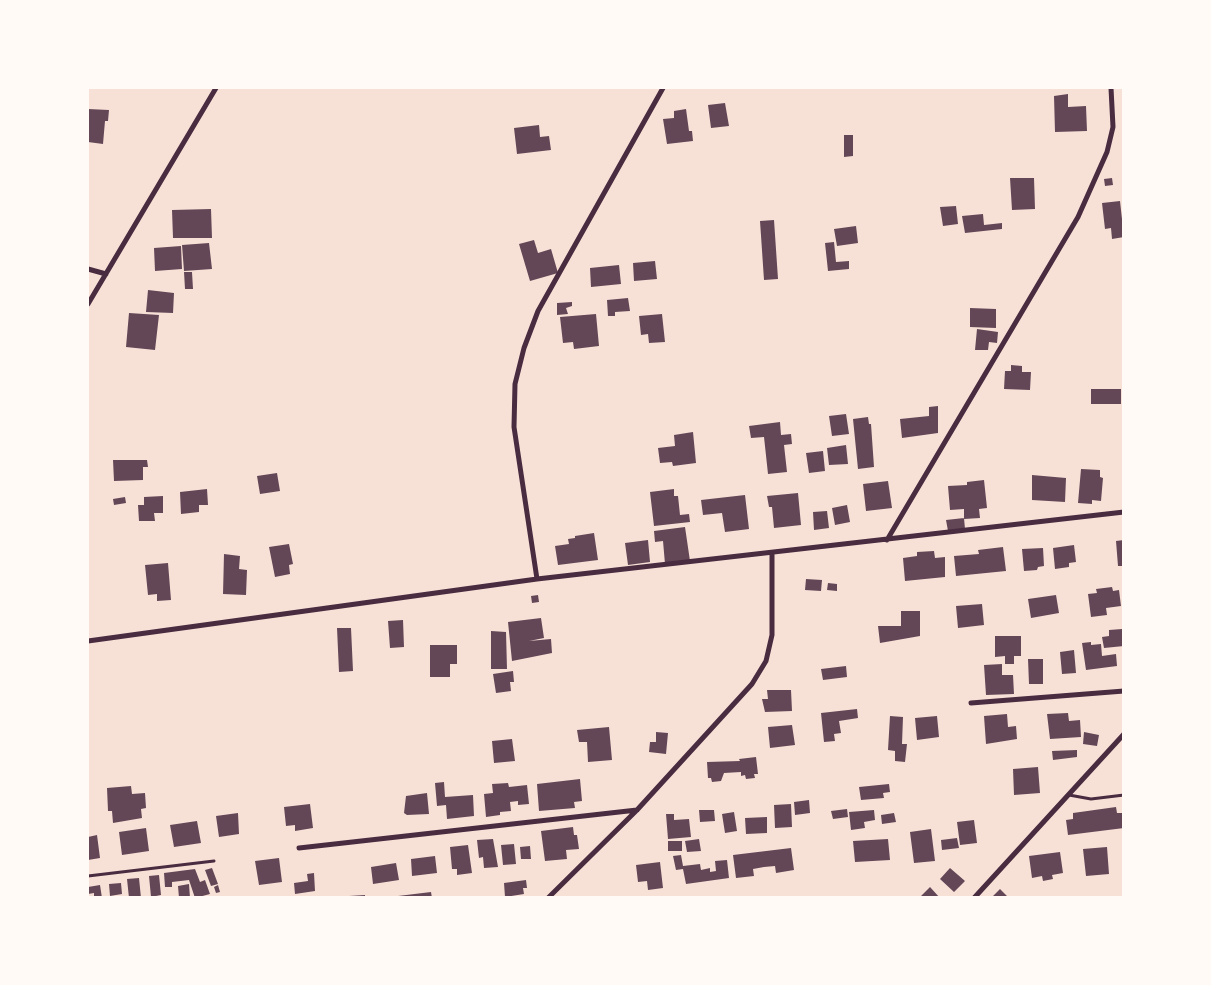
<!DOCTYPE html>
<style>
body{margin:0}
#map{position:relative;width:1211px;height:985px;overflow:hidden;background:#f7e1d7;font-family:Signika,sans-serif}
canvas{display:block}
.frame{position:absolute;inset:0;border:89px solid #fffaf5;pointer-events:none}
</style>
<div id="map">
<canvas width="1211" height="985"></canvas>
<div class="frame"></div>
</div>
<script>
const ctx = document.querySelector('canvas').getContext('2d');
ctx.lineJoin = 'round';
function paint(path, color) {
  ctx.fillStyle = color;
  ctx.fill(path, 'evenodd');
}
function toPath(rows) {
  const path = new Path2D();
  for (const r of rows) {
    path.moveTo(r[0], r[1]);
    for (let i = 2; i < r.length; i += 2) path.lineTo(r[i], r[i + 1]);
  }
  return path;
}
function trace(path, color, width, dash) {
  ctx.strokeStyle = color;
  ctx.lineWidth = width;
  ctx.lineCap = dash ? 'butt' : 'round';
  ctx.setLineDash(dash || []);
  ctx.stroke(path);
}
paint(toPath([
 [1068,94,1068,107,1086,106,1087,131,1055,132,1054,96],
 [725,103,729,126,711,128,708,105],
 [88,109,109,110,108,121,105,121,103,144,88,142],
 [686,109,689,131,692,131,693,141,667,144,663,119,674,118,674,111],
 [539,125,540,137,549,136,551,150,517,154,514,128],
 [844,135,853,135,853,156,844,157],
 [1010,178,1034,178,1035,209,1012,210],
 [1112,178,1113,185,1105,186,1104,179],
 [1120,201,1124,237,1112,239,1111,228,1105,229,1102,203],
 [956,206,958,224,943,226,940,207],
 [211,209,212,238,173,238,172,210],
 [983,214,984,225,1002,223,1002,229,965,233,962,216],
 [774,220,778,279,764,280,760,221],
 [856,226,858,243,837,246,834,229],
 [534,240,538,253,551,249,558,273,530,281,519,244],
 [834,242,836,262,849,261,849,269,828,271,825,243],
 [209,243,212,269,184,271,182,245],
 [181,246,182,269,155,271,154,248],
 [655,261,657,279,634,281,633,263],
 [619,265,621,284,591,287,590,268],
 [184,272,192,272,193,289,185,289],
 [148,290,174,293,173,313,146,312],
 [628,298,630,311,615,312,615,316,608,316,607,300],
 [572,302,572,306,566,308,568,314,557,315,557,303],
 [970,308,996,309,996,328,970,327],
 [129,313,159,315,155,350,126,347],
 [596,314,599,346,574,349,573,342,563,343,560,317],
 [662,314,665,342,649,343,648,334,641,335,639,316],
 [977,329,998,332,997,343,989,342,988,350,975,350],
 [1011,365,1022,366,1022,372,1031,372,1030,390,1004,389,1005,371,1011,371],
 [1091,389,1121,389,1121,404,1091,404],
 [938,406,938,433,902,438,900,419,929,416,929,407],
 [846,414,849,434,832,436,829,416],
 [868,417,869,424,871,424,874,467,858,469,853,419],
 [780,422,781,435,791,434,792,444,784,445,787,472,768,474,764,437,751,438,749,426],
 [693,432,696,463,673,466,672,462,660,463,658,448,675,446,674,435],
 [846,445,848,464,829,465,827,448],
 [823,451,825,471,809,473,806,453],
 [113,460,147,460,148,467,143,467,143,480,114,481],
 [1081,469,1100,470,1100,477,1103,478,1101,501,1092,500,1092,504,1078,503],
 [277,473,280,491,260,494,257,476],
 [1032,475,1066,478,1065,502,1032,500],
 [984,480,987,508,979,509,980,518,964,519,964,509,950,510,948,486,967,485,967,482],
 [888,481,892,508,866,511,863,484],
 [207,489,208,505,199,505,199,512,181,514,180,492],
 [674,489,674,496,678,496,680,515,689,514,690,522,654,526,650,492],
 [798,493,801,525,774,528,772,507,769,507,767,496],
 [745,495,749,529,725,532,722,513,703,515,701,500],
 [163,496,163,513,154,513,155,521,139,521,138,505,144,505,144,497],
 [125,497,126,503,114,505,113,499],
 [847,505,850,522,835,525,832,508],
 [827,511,829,528,814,530,813,512],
 [964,518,965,529,948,531,946,520],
 [685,527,690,561,665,564,663,541,655,542,654,531],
 [594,533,598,560,558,565,555,546,569,544,568,539,575,538,575,536],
 [648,540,650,562,628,565,625,543],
 [1124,540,1124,566,1118,566,1116,541],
 [289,544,293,564,289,565,290,574,275,577,269,547],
 [1074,545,1076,562,1069,563,1069,567,1055,569,1053,548],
 [1003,547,1006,571,956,576,954,556,979,554,978,550],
 [1043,548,1044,566,1038,567,1037,570,1024,571,1022,549],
 [934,551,935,558,945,557,945,577,905,581,903,558,917,556,917,552],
 [224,554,240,556,239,569,247,570,246,595,223,594],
 [168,563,171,600,157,601,157,594,148,595,145,565],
 [806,579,822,580,821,591,805,590],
 [828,583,837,584,837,591,827,590],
 [1112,587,1113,591,1119,590,1121,606,1106,608,1107,615,1091,617,1088,594,1097,593,1096,589],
 [538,595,539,602,532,603,531,596],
 [1056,595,1059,613,1031,618,1028,599],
 [982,604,984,625,958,628,956,606],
 [901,611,920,611,920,636,880,643,878,626,901,626],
 [541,618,544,638,529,641,551,639,552,653,512,661,508,622],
 [403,620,404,647,390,648,388,621],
 [337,628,351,628,353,671,339,672],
 [1122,629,1124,646,1104,648,1102,637,1109,636,1109,630],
 [491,631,506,632,507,669,491,669],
 [995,636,1021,636,1021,656,1014,656,1014,664,1005,664,1005,656,995,657],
 [1091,642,1091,645,1101,644,1102,656,1116,654,1117,666,1086,670,1082,643],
 [430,645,457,645,457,664,450,664,450,677,430,677],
 [1074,650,1076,673,1062,674,1060,652],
 [1028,659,1043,659,1043,684,1029,684],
 [1002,664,1002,675,1013,675,1014,694,986,695,984,665],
 [846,666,847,677,823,680,821,669],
 [513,671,514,682,510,682,511,691,496,693,493,674],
 [767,690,791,690,792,711,765,712,762,699,768,699],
 [857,709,858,718,839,721,841,733,834,734,835,741,824,742,821,713],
 [1068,713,1069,721,1080,720,1081,737,1050,739,1047,714],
 [1007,714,1008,727,1016,726,1017,739,986,744,984,716],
 [890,716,903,717,902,744,907,744,905,762,895,761,895,751,888,750],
 [937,716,939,737,917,740,915,718],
 [792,725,795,745,770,748,768,727],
 [609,727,612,760,588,762,587,742,579,742,577,730],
 [656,732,668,733,666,754,649,752,650,742,656,742],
 [1084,732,1099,735,1097,746,1083,744],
 [512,739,515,761,494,763,492,741],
 [1077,750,1077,757,1053,760,1052,751],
 [756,757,758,774,754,774,755,778,746,779,745,775,741,776,741,772,724,773,721,781,712,782,711,778,708,778,707,762,740,761,739,759],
 [1038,767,1040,793,1014,795,1013,769],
 [580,779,582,801,574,802,575,808,539,811,537,784],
 [444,782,445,797,473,795,474,816,447,819,446,805,437,806,435,783],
 [508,783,509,787,527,785,529,804,518,805,518,801,510,802,511,811,500,812,500,815,486,817,484,794,493,793,492,784],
 [889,784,890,792,883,793,884,798,861,800,859,787],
 [131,786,132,794,145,793,146,808,141,809,142,818,113,823,112,811,108,811,107,788],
 [427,793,429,814,407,815,404,813,406,796],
 [809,800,810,813,795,815,794,802],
 [310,804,313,828,295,831,295,825,286,826,284,807],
 [791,804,792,827,775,828,774,805],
 [1116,807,1117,813,1124,813,1124,828,1068,835,1066,820,1073,819,1073,813],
 [847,809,848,817,833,819,831,811],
 [699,810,714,810,715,821,700,822],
 [874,810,875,820,864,822,865,828,851,830,849,812],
 [734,812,737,831,725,833,722,814],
 [238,813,239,834,219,837,216,816],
 [894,813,896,822,882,824,881,815],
 [666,814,674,814,674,820,689,819,691,837,668,839],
 [767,817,767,833,746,834,745,818],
 [974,820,977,843,960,845,957,822],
 [197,821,201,843,174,847,170,825],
 [573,827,574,835,577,835,579,849,566,850,567,859,545,861,541,831],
 [146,828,149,851,122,855,119,832],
 [931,829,935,861,914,863,910,832],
 [97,835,100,858,88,860,88,837],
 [957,838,959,848,942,850,941,840],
 [493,839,498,867,484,868,483,857,479,858,477,840],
 [699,839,701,851,687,852,685,841],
 [888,839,890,860,855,862,853,841],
 [668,841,682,841,682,851,668,851],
 [514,844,516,864,503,865,501,845],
 [468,845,472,873,457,875,457,869,452,869,450,847],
 [530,846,531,859,521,859,520,847],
 [1107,847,1109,874,1086,876,1083,849],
 [791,848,794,870,776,873,775,866,764,867,753,869,754,876,736,878,733,855],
 [1060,852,1063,873,1052,875,1053,879,1043,881,1042,876,1032,878,1029,856],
 [681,855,683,866,700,864,701,870,710,868,710,872,716,871,715,861,727,860,729,878,686,884,683,869,676,870,673,856],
 [435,856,437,873,412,876,411,859],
 [279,858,282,882,259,885,255,861],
 [660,862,663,888,648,890,647,881,638,882,636,865],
 [396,863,399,880,373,884,371,867],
 [212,868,218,884,211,886,205,870],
 [950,868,965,881,954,892,940,879],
 [195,869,200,882,205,880,210,894,195,898,189,880,172,882,172,887,165,887,164,873],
 [314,873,315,891,295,894,294,883,308,881,307,874],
 [159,875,161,895,151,897,149,876],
 [139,878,141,898,129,898,127,879],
 [526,880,527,888,523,888,524,894,505,897,504,883],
 [121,883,122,894,110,896,109,884],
 [189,884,190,898,179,898,178,886],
 [100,885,102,898,94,898,94,893,88,894,88,887],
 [218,885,220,892,216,893,214,887],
 [930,887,940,898,919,898],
 [1000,889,1009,898,991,898],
 [431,892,432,898,398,898,398,896],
 [365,895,365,898,349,898,349,896]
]), '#644757');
trace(toPath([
 [1069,795,1091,799,1124,795],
 [88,876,214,861]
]), '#4a2c40', 3);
trace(toPath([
 [88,269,106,274],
 [88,304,216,88],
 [887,540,1078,217,1107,152,1113,127,1111,88],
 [537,579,514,427,515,384,524,348,538,311,663,88],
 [88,641,537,579,1124,512],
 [971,703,1124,691],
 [299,848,637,810],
 [548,898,637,810,752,684,766,661,772,635,772,553],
 [974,898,1124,734]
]), '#4a2c40', 5);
</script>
